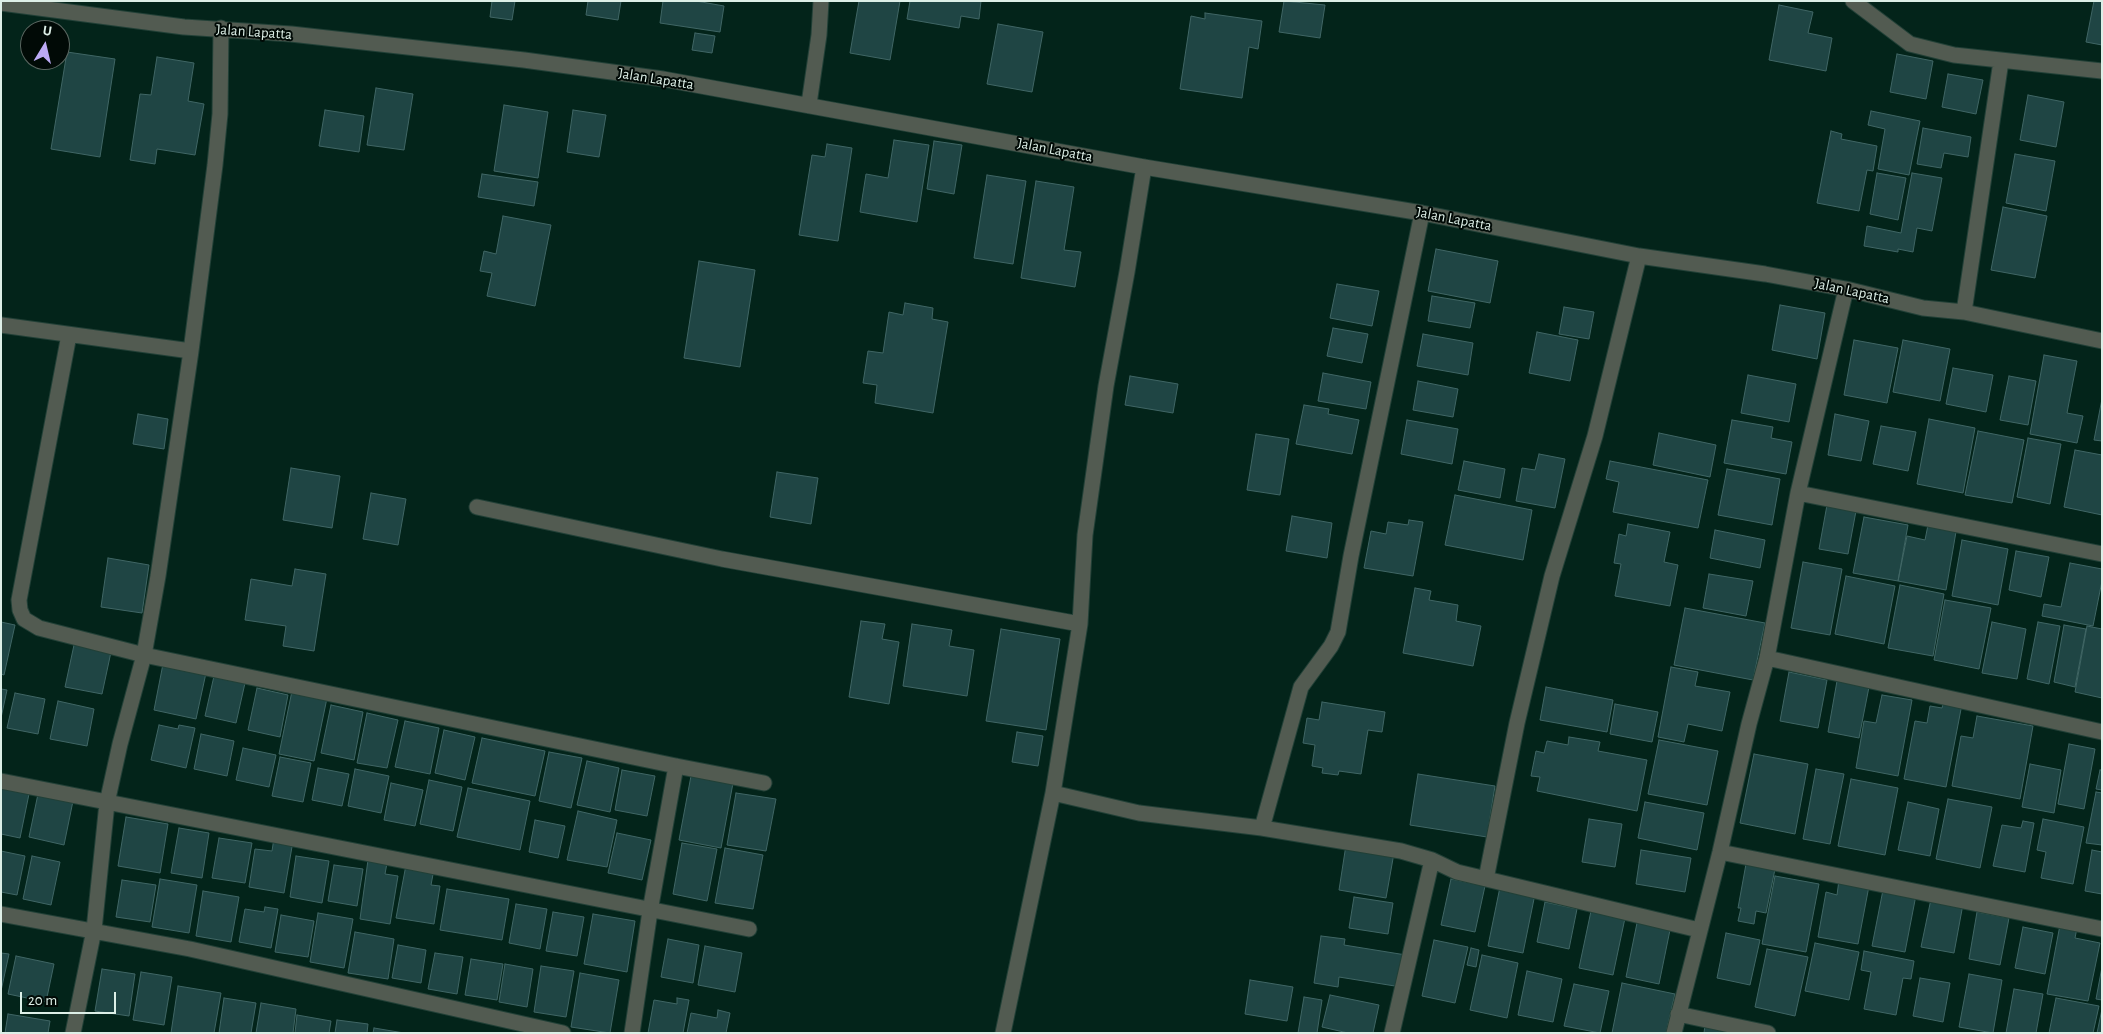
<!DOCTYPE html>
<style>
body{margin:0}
#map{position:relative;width:2103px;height:1034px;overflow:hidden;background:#03241a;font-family:"Alegreya Sans",sans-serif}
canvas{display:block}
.frame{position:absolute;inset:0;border:2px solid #ddefe7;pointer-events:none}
.north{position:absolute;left:20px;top:20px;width:50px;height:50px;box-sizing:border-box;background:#010a06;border:1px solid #596660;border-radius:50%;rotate:9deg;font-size:14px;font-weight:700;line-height:20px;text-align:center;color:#ddefe7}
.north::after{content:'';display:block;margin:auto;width:18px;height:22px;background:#bcaaf5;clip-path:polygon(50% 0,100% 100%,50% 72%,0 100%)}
.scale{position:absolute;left:20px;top:992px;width:96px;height:22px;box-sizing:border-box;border:2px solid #ddefe7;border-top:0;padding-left:6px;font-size:15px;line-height:18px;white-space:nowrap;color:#ddefe7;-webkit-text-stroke:4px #010a06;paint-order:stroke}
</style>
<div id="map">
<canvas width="2103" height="1034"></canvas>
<div class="frame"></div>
<div class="north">U</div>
<div class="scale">20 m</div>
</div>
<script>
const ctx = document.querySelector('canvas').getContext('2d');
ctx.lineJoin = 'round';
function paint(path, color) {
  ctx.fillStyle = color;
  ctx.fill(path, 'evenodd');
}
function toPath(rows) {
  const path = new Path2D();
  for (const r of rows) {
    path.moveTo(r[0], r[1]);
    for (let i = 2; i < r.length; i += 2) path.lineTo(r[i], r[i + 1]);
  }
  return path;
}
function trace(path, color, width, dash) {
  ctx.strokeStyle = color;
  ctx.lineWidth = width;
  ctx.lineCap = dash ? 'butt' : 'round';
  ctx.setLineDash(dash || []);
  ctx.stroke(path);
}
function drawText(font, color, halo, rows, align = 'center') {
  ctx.font = font + ' "Alegreya Sans",sans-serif';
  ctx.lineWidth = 4;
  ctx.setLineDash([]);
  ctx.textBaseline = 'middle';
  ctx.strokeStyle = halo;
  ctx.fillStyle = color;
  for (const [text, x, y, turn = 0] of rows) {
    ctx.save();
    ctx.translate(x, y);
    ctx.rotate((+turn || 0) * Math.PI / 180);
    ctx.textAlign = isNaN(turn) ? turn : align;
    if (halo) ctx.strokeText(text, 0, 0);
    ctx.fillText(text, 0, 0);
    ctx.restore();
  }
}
const building = toPath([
 [492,1,515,1,512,20,490,17,492,1],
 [588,1,621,1,618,20,586,15,588,1],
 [663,1,696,1,724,6,720,32,660,23,663,1],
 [859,1,900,1,890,60,850,53,859,1],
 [910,1,981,1,979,19,961,16,959,28,907,19,910,1],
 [1284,1,1325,5,1320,38,1279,32,1284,1],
 [2094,1,2102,1,2102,45,2086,42,2094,1],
 [1779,5,1813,12,1808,33,1832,38,1826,71,1769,60,1779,5],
 [1205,13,1262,21,1258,49,1249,47,1242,98,1180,89,1191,16,1205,19,1205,13],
 [998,24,1043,32,1032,92,987,84,998,24],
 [695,33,715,36,712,53,692,50,695,33],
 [67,52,115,59,100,157,51,149,67,52],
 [1897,54,1933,61,1926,99,1890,92,1897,54],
 [157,57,194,63,188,101,204,104,195,155,157,149,155,164,130,160,140,94,151,95,157,57],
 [1948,74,1983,80,1976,114,1942,107,1948,74],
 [376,88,413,94,404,150,367,145,376,88],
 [2028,95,2064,102,2056,147,2020,140,2028,95],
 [504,105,548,112,538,178,494,171,504,105],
 [325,110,364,116,359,152,319,146,325,110],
 [573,110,606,115,599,157,567,152,573,110],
 [1871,111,1920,121,1909,175,1878,169,1885,129,1868,125,1871,111],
 [1923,128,1971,137,1968,157,1944,153,1941,168,1917,164,1923,128],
 [1831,131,1842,134,1841,139,1877,146,1873,171,1867,170,1859,211,1817,203,1831,131],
 [894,140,929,145,917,222,860,212,866,174,888,178,894,140],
 [934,141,962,145,954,194,927,189,934,141],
 [827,144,852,148,838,241,799,235,812,155,825,157,827,144],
 [2015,154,2055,161,2046,211,2006,203,2015,154],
 [1877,173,1906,178,1898,220,1870,214,1877,173],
 [1912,173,1942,178,1932,231,1917,228,1913,252,1898,249,1898,252,1864,246,1867,226,1901,233,1912,173],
 [482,174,538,182,534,206,478,197,482,174],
 [987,175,1026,181,1013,264,974,258,987,175],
 [1036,181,1074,187,1064,250,1081,252,1075,287,1021,278,1036,181],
 [2003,207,2047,216,2035,278,1991,270,2003,207],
 [503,216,551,225,535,306,487,296,492,273,480,271,484,251,496,254,503,216],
 [1436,249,1498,261,1490,303,1428,291,1436,249],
 [699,261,755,270,740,367,684,358,699,261],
 [1337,284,1379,291,1372,326,1330,318,1337,284],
 [1432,296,1475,303,1470,328,1428,321,1432,296],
 [905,303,933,308,932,319,948,322,933,413,875,403,877,385,863,383,868,351,883,353,889,312,903,315,905,303],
 [1780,305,1825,313,1817,359,1772,350,1780,305],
 [1564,307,1594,312,1589,339,1559,334,1564,307],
 [1333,328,1368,334,1362,363,1327,356,1333,328],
 [1537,332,1578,340,1570,381,1529,373,1537,332],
 [1423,334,1473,343,1468,375,1417,366,1423,334],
 [1854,340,1898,348,1887,403,1844,395,1854,340],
 [1903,340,1950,349,1940,401,1893,392,1903,340],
 [2044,355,2077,361,2067,413,2083,416,2077,443,2030,434,2044,355],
 [1953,368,1993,375,1986,412,1946,404,1953,368],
 [1323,373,1371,382,1366,409,1318,401,1323,373],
 [1748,375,1796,384,1789,422,1741,413,1748,375],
 [1130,376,1178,384,1173,413,1125,405,1130,376],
 [2009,376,2036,381,2028,425,2000,420,2009,376],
 [1418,381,1458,389,1453,417,1413,410,1418,381],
 [2102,399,2102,441,2094,440,2102,399],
 [1304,405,1329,409,1328,414,1359,420,1352,454,1296,444,1304,405],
 [138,414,168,419,164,449,133,444,138,414],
 [1835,414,1869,421,1861,461,1828,455,1835,414],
 [1929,419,1975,428,1963,493,1917,484,1929,419],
 [1407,420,1458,429,1452,464,1401,454,1407,420],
 [1732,420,1773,427,1771,438,1792,442,1786,474,1724,463,1732,420],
 [1881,426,1916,432,1908,471,1873,464,1881,426],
 [1978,431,2024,440,2012,503,1965,495,1978,431],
 [1659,433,1716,445,1710,477,1653,465,1659,433],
 [1256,434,1289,439,1280,495,1247,490,1256,434],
 [2028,438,2061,444,2050,504,2017,497,2028,438],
 [2075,450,2102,455,2102,515,2064,507,2075,450],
 [1539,454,1565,459,1555,508,1516,501,1522,468,1535,470,1539,454],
 [1464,461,1505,469,1500,498,1458,490,1464,461],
 [1610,461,1708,480,1698,528,1613,512,1619,482,1606,479,1610,461],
 [291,468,340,476,332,528,283,520,291,468],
 [1727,469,1780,479,1772,525,1718,515,1727,469],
 [777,472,818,478,811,524,770,517,777,472],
 [371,493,406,499,398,545,363,539,371,493],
 [1455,495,1532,510,1523,560,1445,545,1455,495],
 [1827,505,1856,511,1848,554,1819,549,1827,505],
 [1292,516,1332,523,1327,558,1286,551,1292,516],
 [1864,517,1908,525,1898,581,1853,573,1864,517],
 [1409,520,1423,522,1413,576,1364,568,1371,531,1386,534,1388,522,1408,525,1409,520],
 [1929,520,1957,526,1946,590,1898,581,1907,536,1925,540,1929,520],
 [1628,524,1670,532,1664,562,1678,565,1670,606,1615,596,1621,564,1614,563,1619,534,1626,536,1628,524],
 [1715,530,1765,540,1760,568,1710,558,1715,530],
 [1962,540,2008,549,1998,605,1952,596,1962,540],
 [2016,551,2049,557,2041,597,2009,590,2016,551],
 [108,558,149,565,142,613,101,607,108,558],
 [1803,562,1842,569,1830,635,1791,628,1803,562],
 [2070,563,2102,569,2102,581,2093,626,2042,616,2044,604,2061,607,2070,563],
 [295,569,326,574,314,651,283,646,286,626,245,620,251,579,292,586,295,569],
 [1709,574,1753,581,1746,616,1703,608,1709,574],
 [1846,576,1895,586,1884,644,1835,634,1846,576],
 [1900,585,1944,594,1933,656,1888,648,1900,585],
 [1415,588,1431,591,1429,600,1458,605,1456,621,1481,626,1473,666,1403,653,1415,588],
 [1945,600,1991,608,1979,669,1934,660,1945,600],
 [1685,608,1765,623,1753,680,1674,665,1685,608],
 [861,621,885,624,882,639,899,642,889,704,849,697,861,621],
 [1,622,15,625,4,675,1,674,1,622],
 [1992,622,2026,629,2017,679,1982,673,1992,622],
 [2038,622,2060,626,2049,684,2027,679,2038,622],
 [912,624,952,630,949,646,974,650,967,696,903,686,912,624],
 [2064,625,2086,629,2075,687,2054,682,2064,625],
 [2087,626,2102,629,2102,698,2075,692,2087,626],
 [1001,629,1060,639,1046,730,986,721,1001,629],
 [74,645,111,652,102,694,65,687,74,645],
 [163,664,206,673,196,719,154,710,163,664],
 [1671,667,1698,672,1695,686,1730,692,1722,731,1688,724,1684,742,1658,737,1671,667],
 [1789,672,1827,680,1818,728,1780,721,1789,672],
 [214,676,245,683,236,723,205,716,214,676],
 [1837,681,1869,687,1859,738,1828,732,1837,681],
 [1546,687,1613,700,1607,732,1540,720,1546,687],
 [257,688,288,695,280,737,248,730,257,688],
 [1,689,7,690,1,718,1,689],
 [292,691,327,698,314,761,279,754,292,691],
 [15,693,45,699,38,734,7,728,15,693],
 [1882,695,1912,700,1898,776,1856,768,1864,721,1876,723,1882,695],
 [1944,700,1962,704,1946,787,1904,779,1915,721,1927,723,1930,706,1942,708,1944,700],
 [58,701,94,709,87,746,50,739,58,701],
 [1322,702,1385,712,1382,732,1368,730,1361,774,1339,771,1338,775,1322,773,1323,768,1312,766,1315,745,1303,743,1307,718,1319,720,1322,702],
 [1615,704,1658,712,1652,742,1610,734,1615,704],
 [331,705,363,712,354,760,321,753,331,705],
 [367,713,398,720,387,768,357,763,367,713],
 [1977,716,2033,726,2020,799,1952,786,1961,736,1973,738,1977,716],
 [405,721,439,728,430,774,395,767,405,721],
 [159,725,178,729,179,725,195,728,186,768,151,760,159,725],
 [444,730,475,737,465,780,435,773,444,730],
 [1017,732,1043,736,1038,766,1012,762,1017,732],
 [201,734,234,741,227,776,194,769,201,734],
 [1569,737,1600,742,1598,751,1647,760,1637,811,1537,791,1540,777,1531,776,1536,751,1544,753,1547,741,1568,745,1569,737],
 [482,738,545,751,535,796,472,783,482,738],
 [1659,740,1718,751,1707,805,1648,794,1659,740],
 [2069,744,2095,749,2084,809,2058,804,2069,744],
 [243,748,276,755,269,787,236,780,243,748],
 [549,752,582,758,571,808,539,801,549,752],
 [1754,754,1808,764,1795,834,1740,823,1754,754],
 [280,757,311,763,303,802,272,796,280,757],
 [587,761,619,768,610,812,577,805,587,761],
 [2030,764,2061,770,2054,813,2022,807,2030,764],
 [318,768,349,774,342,806,312,800,318,768],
 [355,769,389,776,381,813,348,806,355,769],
 [1816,769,1844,774,1830,844,1803,839,1816,769],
 [622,770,655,776,647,816,615,810,622,770],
 [2100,770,2102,770,2102,790,2096,789,2100,770],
 [1418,774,1495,786,1487,837,1410,825,1418,774],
 [691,776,733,783,721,848,679,840,691,776],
 [1851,779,1898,788,1885,855,1838,846,1851,779],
 [429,780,462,787,453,831,420,824,429,780],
 [391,783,423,790,415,826,384,820,391,783],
 [1,788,29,794,20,838,1,834,1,788],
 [468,788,530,801,520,850,457,837,468,788],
 [2096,792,2102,793,2102,845,2086,843,2096,792],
 [736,793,776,799,766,851,727,845,736,793],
 [38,794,73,801,64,845,29,837,38,794],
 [1948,799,1992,807,1980,868,1936,859,1948,799],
 [1645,802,1704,813,1697,850,1638,838,1645,802],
 [1908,802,1939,809,1930,856,1898,850,1908,802],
 [578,811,617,820,607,867,567,860,578,811],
 [126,817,168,824,160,873,118,866,126,817],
 [1589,819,1622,824,1615,867,1582,862,1589,819],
 [2043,819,2084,827,2073,884,2041,878,2046,852,2037,850,2043,819],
 [535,820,565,826,558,858,529,852,535,820],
 [2023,821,2034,823,2025,872,1993,866,2002,825,2021,828,2023,821],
 [179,828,209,833,202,878,171,873,179,828],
 [617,833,651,840,642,880,608,873,617,833],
 [219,838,252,843,245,883,212,878,219,838],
 [274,838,293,841,284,893,249,887,255,849,272,851,274,838],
 [682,843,717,849,707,901,673,894,682,843],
 [1346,845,1394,853,1386,898,1339,890,1346,845],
 [725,848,763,855,753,909,715,903,725,848],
 [1641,850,1691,858,1685,892,1636,884,1641,850],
 [2092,850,2102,852,2102,894,2085,891,2092,850],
 [1,851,25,856,17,895,1,892,1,851],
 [32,856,60,862,51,905,23,899,32,856],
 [296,856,329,861,322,903,290,897,296,856],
 [368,860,387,863,385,874,398,876,390,924,360,919,368,860],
 [1746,864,1775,869,1766,913,1756,911,1754,924,1738,921,1741,908,1738,908,1746,864],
 [334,865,363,869,357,906,328,901,334,865],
 [406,865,434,869,431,885,440,886,434,924,396,918,406,865],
 [1775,876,1819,884,1806,952,1762,944,1775,876],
 [160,879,197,885,189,933,152,927,160,879],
 [1451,879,1485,886,1475,932,1441,925,1451,879],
 [122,880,156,885,150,922,116,917,122,880],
 [1839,880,1869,886,1858,944,1818,937,1826,892,1837,895,1839,880],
 [1500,887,1535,894,1523,953,1488,946,1500,887],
 [447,889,509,899,502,940,440,930,447,889],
 [1883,890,1916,895,1905,952,1872,946,1883,890],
 [203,891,239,897,231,942,196,936,203,891],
 [1354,897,1393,903,1388,934,1349,928,1354,897],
 [1931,899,1963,904,1954,953,1921,947,1931,899],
 [1545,902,1577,909,1569,949,1537,942,1545,902],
 [516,904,547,909,540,949,509,943,516,904],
 [265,907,278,909,271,948,239,942,245,909,264,912,265,907],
 [1591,911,1625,918,1613,975,1579,968,1591,911],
 [553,912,584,917,577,956,546,951,553,912],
 [1977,912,2009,918,2000,965,1969,959,1977,912],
 [318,913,353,919,344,968,310,962,318,913],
 [593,914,635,921,627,972,584,964,593,914],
 [281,915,314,921,308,957,275,952,281,915],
 [1638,918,1671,925,1659,984,1626,977,1638,918],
 [2060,925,2077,928,2075,938,2100,943,2088,1001,2047,994,2060,925],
 [2023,927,2053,933,2045,974,2015,968,2023,927],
 [355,932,394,939,388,979,348,973,355,932],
 [1726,933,1760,940,1750,985,1717,978,1726,933],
 [1321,936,1345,939,1344,945,1406,955,1401,987,1339,977,1338,987,1314,983,1321,936],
 [668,939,699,945,693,983,661,977,668,939],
 [1434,940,1468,947,1455,1003,1422,996,1434,940],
 [1815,943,1859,952,1849,1000,1805,991,1815,943],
 [398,945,426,950,421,983,392,978,398,945],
 [705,946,742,953,735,992,698,985,705,946],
 [1471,948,1479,950,1476,967,1467,965,1471,948],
 [1767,949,1808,957,1795,1016,1755,1007,1767,949],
 [1864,951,1914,961,1911,979,1903,978,1896,1015,1864,1009,1871,972,1861,970,1864,951],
 [1,953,9,954,1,991,1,953],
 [435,953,463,957,457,994,428,989,435,953],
 [1482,955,1518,963,1507,1018,1470,1010,1482,955],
 [16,956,54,964,46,1002,8,994,16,956],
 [471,959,503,964,497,1000,465,995,471,959],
 [505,964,533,969,527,1007,499,1002,505,964],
 [541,966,574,971,566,1017,534,1012,541,966],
 [2102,967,2102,1000,2096,999,2102,967],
 [102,969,135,974,129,1016,95,1011,102,969],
 [1527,971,1562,979,1553,1022,1518,1015,1527,971],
 [141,972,172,977,164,1025,133,1020,141,972],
 [580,973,619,980,610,1033,571,1027,580,973],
 [1969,974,2002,980,1993,1033,1959,1027,1969,974],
 [1920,978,1950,983,1943,1022,1913,1016,1920,978],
 [1250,980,1293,987,1287,1021,1245,1014,1250,980],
 [1622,983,1675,994,1666,1033,1612,1033,1622,983],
 [1574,984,1609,991,1600,1033,1564,1026,1574,984],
 [178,986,221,993,214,1033,171,1033,178,986],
 [2014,989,2043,994,2036,1033,2006,1033,2014,989],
 [1330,995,1379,1005,1373,1033,1348,1033,1322,1027,1330,995],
 [1304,997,1322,1000,1317,1033,1298,1033,1304,997],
 [224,998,256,1003,251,1033,219,1033,224,998],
 [677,998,689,1000,683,1033,648,1033,654,1000,677,1004,677,998],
 [2056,998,2099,1006,2093,1033,2049,1033,2056,998],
 [261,1003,296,1009,293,1033,256,1033,261,1003],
 [2102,1009,2102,1033,2097,1033,2102,1009],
 [718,1010,730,1013,726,1033,687,1033,691,1013,717,1018,718,1010],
 [8,1014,50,1021,48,1033,5,1033,8,1014],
 [297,1015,331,1021,329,1033,295,1033,297,1015],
 [337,1020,368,1024,367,1033,335,1033,337,1020],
 [1705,1025,1737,1033,1704,1033,1705,1025],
 [374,1028,404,1033,373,1033,374,1028]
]);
paint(building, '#1f4544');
trace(building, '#406665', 1);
const minor = toPath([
 [1853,1,1910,44,1954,55,2102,71],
 [1,3,184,27,291,34,524,60,663,79,1144,167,1422,213,1639,256,1765,274,1846,289,1923,308,1964,312,2102,341],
 [809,104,819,35,821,1],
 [1144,167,1127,272,1106,386,1085,535,1080,624,1053,793,1139,813,1262,828,1401,851,1432,860,1457,872,1699,930],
 [1964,312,2001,61],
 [1,325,191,351],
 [69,335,19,600,20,610,24,619,39,628,144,655,676,766,764,783],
 [1798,493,2102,554],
 [477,507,722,559,1080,624],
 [1767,658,2102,732],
 [1,781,749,929],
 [1262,828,1301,687,1331,646,1338,632,1351,556,1422,213],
 [1720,852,2102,929],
 [1486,879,1517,723,1552,576,1595,436,1639,256],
 [1,914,190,949,563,1033],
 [1678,1014,1768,1033],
 [73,1033,94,930,107,803,120,744,144,655,158,576,191,351,215,165,220,114,221,28],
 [632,1033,650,911,676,766],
 [1003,1033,1053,793],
 [1392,1033,1432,860],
 [1674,1033,1720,852,1749,724,1767,658,1798,493,1846,289]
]);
trace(minor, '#224037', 17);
trace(minor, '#525b51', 15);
drawText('15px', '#ddefe7', '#010a06', [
 ["Jalan Lapatta",254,32,4],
 ["Jalan Lapatta",656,79,9],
 ["Jalan Lapatta",1055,150,11],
 ["Jalan Lapatta",1454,219,11],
 ["Jalan Lapatta",1852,291,12]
]);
</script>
